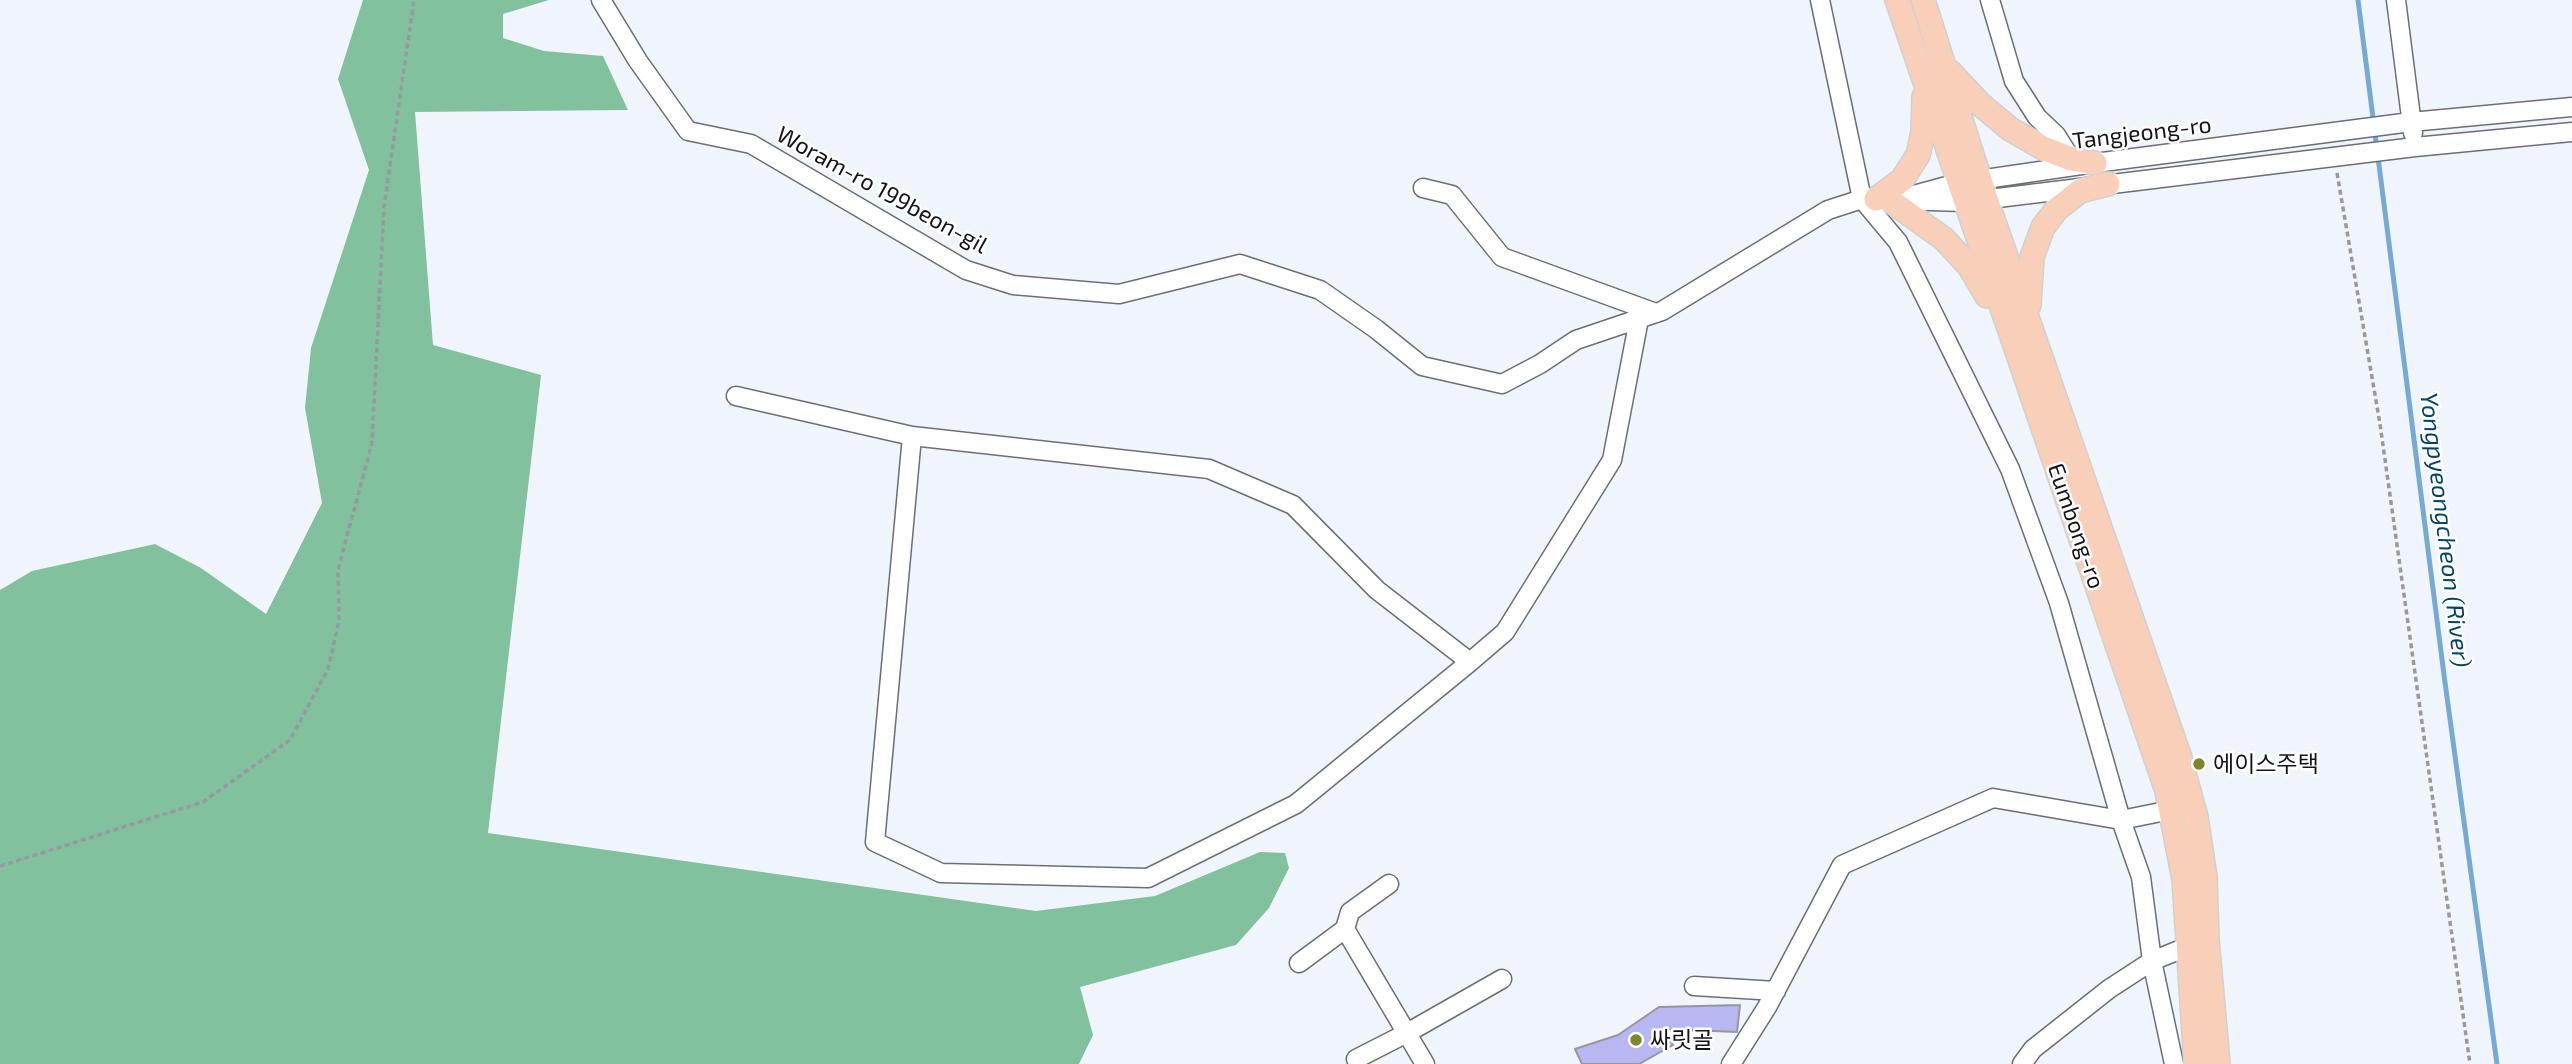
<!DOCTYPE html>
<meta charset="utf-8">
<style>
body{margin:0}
canvas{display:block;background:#f0f5fc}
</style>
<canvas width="2572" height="1064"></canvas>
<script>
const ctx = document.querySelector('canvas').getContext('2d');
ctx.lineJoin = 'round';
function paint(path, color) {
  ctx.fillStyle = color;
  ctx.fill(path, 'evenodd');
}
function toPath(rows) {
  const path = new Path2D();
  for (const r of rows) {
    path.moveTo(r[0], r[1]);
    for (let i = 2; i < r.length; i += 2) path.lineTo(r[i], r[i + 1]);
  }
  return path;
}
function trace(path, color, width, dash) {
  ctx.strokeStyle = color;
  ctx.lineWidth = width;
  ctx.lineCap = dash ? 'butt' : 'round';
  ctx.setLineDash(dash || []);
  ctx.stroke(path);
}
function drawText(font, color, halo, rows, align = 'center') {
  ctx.font = font + ' "Exo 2","Noto Sans KR",sans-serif';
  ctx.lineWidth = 5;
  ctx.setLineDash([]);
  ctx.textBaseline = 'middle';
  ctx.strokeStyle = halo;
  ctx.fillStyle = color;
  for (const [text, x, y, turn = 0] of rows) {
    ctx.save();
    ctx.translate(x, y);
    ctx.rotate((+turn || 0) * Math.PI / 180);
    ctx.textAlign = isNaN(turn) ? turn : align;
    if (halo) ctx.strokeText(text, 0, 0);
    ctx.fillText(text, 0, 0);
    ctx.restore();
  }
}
paint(toPath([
 [363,0,549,0,503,14,503,38,544,51,603,56,628,110,415,112,433,345,541,375,488,833,1036,911,1155,896,1260,852,1285,853,1289,868,1269,908,1236,945,1080,987,1093,1035,1079,1064,0,1064,0,590,32,571,155,544,201,568,266,614,322,503,305,408,311,348,369,170,338,79]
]), '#82c19e');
trace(toPath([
 [2358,0,2444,675,2497,1064]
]), '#76aad2', 5);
const building = toPath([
 [1740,1005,1737,1032,1666,1029,1673,1045,1639,1064,1582,1064,1575,1049,1618,1035,1659,1007,1740,1005]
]);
paint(building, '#b8b7f1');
trace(building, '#96969e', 2);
const minor = toPath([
 [601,0,638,61,688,131,751,144,966,270,1013,285,1119,294,1240,264,1320,290,1376,329,1422,366,1502,384,1540,364,1576,340,1662,311,1828,210,1862,199,1965,202,2415,147,2572,132],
 [1820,0,1862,199,1898,242,2010,469,2059,603,2121,820,2141,877,2152,961,2174,1064],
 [1990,0,2014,81,2037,117,2056,135,2071,159],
 [2396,0,2413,133],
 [1423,188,1452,195,1502,257,1656,313],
 [1914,195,1958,183,2095,163,2411,122,2572,107],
 [736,396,912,436],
 [1470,662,1377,590,1293,505,1209,469,912,436,875,842,941,873,1148,878,1296,804,1470,662,1505,632,1612,460,1639,319],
 [1389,884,1350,912,1345,929,1425,1064],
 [1299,963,1345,929],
 [1694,986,1776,991],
 [1356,1059,1407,1033,1502,979],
 [1731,1064,1767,1007,1842,865,1993,798,2121,820,2171,810],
 [2022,1064,2033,1049,2109,989,2152,961,2189,946]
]);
const major = toPath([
 [1897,0,2167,791,2184,880,2196,1064],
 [1923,0,1986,199,2179,755,2196,817,2205,877,2207,939,2218,1064],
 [1950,72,1980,104,2010,129,2043,148,2071,159,2095,163],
 [1876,199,1902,180,1918,155,1923,132,1924,97],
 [1888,199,1944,239,1969,266,1987,296],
 [2029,305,2032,257,2043,227,2057,209,2080,191,2108,184]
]);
trace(minor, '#6b6f75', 21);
trace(major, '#d0d0d1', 26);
trace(toPath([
 [2337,173,2380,424,2470,1064],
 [0,866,203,802,290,740,328,669,339,621,338,570,372,443,384,207,414,0]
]), '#969a9f', 3.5, [5, 3.5]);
trace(minor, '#fff', 18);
trace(major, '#f8d0b9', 23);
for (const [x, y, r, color] of [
 [2199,764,7,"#7f842f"],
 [1636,1040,7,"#7f842f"]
]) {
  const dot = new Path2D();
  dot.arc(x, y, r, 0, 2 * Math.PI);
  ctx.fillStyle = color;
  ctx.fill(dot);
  trace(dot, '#fff', 2.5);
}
drawText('23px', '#131417', '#fff', [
 ["Tangjeong-ro",2142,133,-7],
 ["Woram-ro 199beon-gil",882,190,29],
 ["Eumbong-ro",2076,526,71]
]);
drawText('23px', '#131417', '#fff', [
 ["에이스주택",2213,764],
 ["싸릿골",1650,1040]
], 'left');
drawText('italic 24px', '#004268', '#fff', [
 ["Yongpyeongcheon (River)",2445,530,83]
]);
</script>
